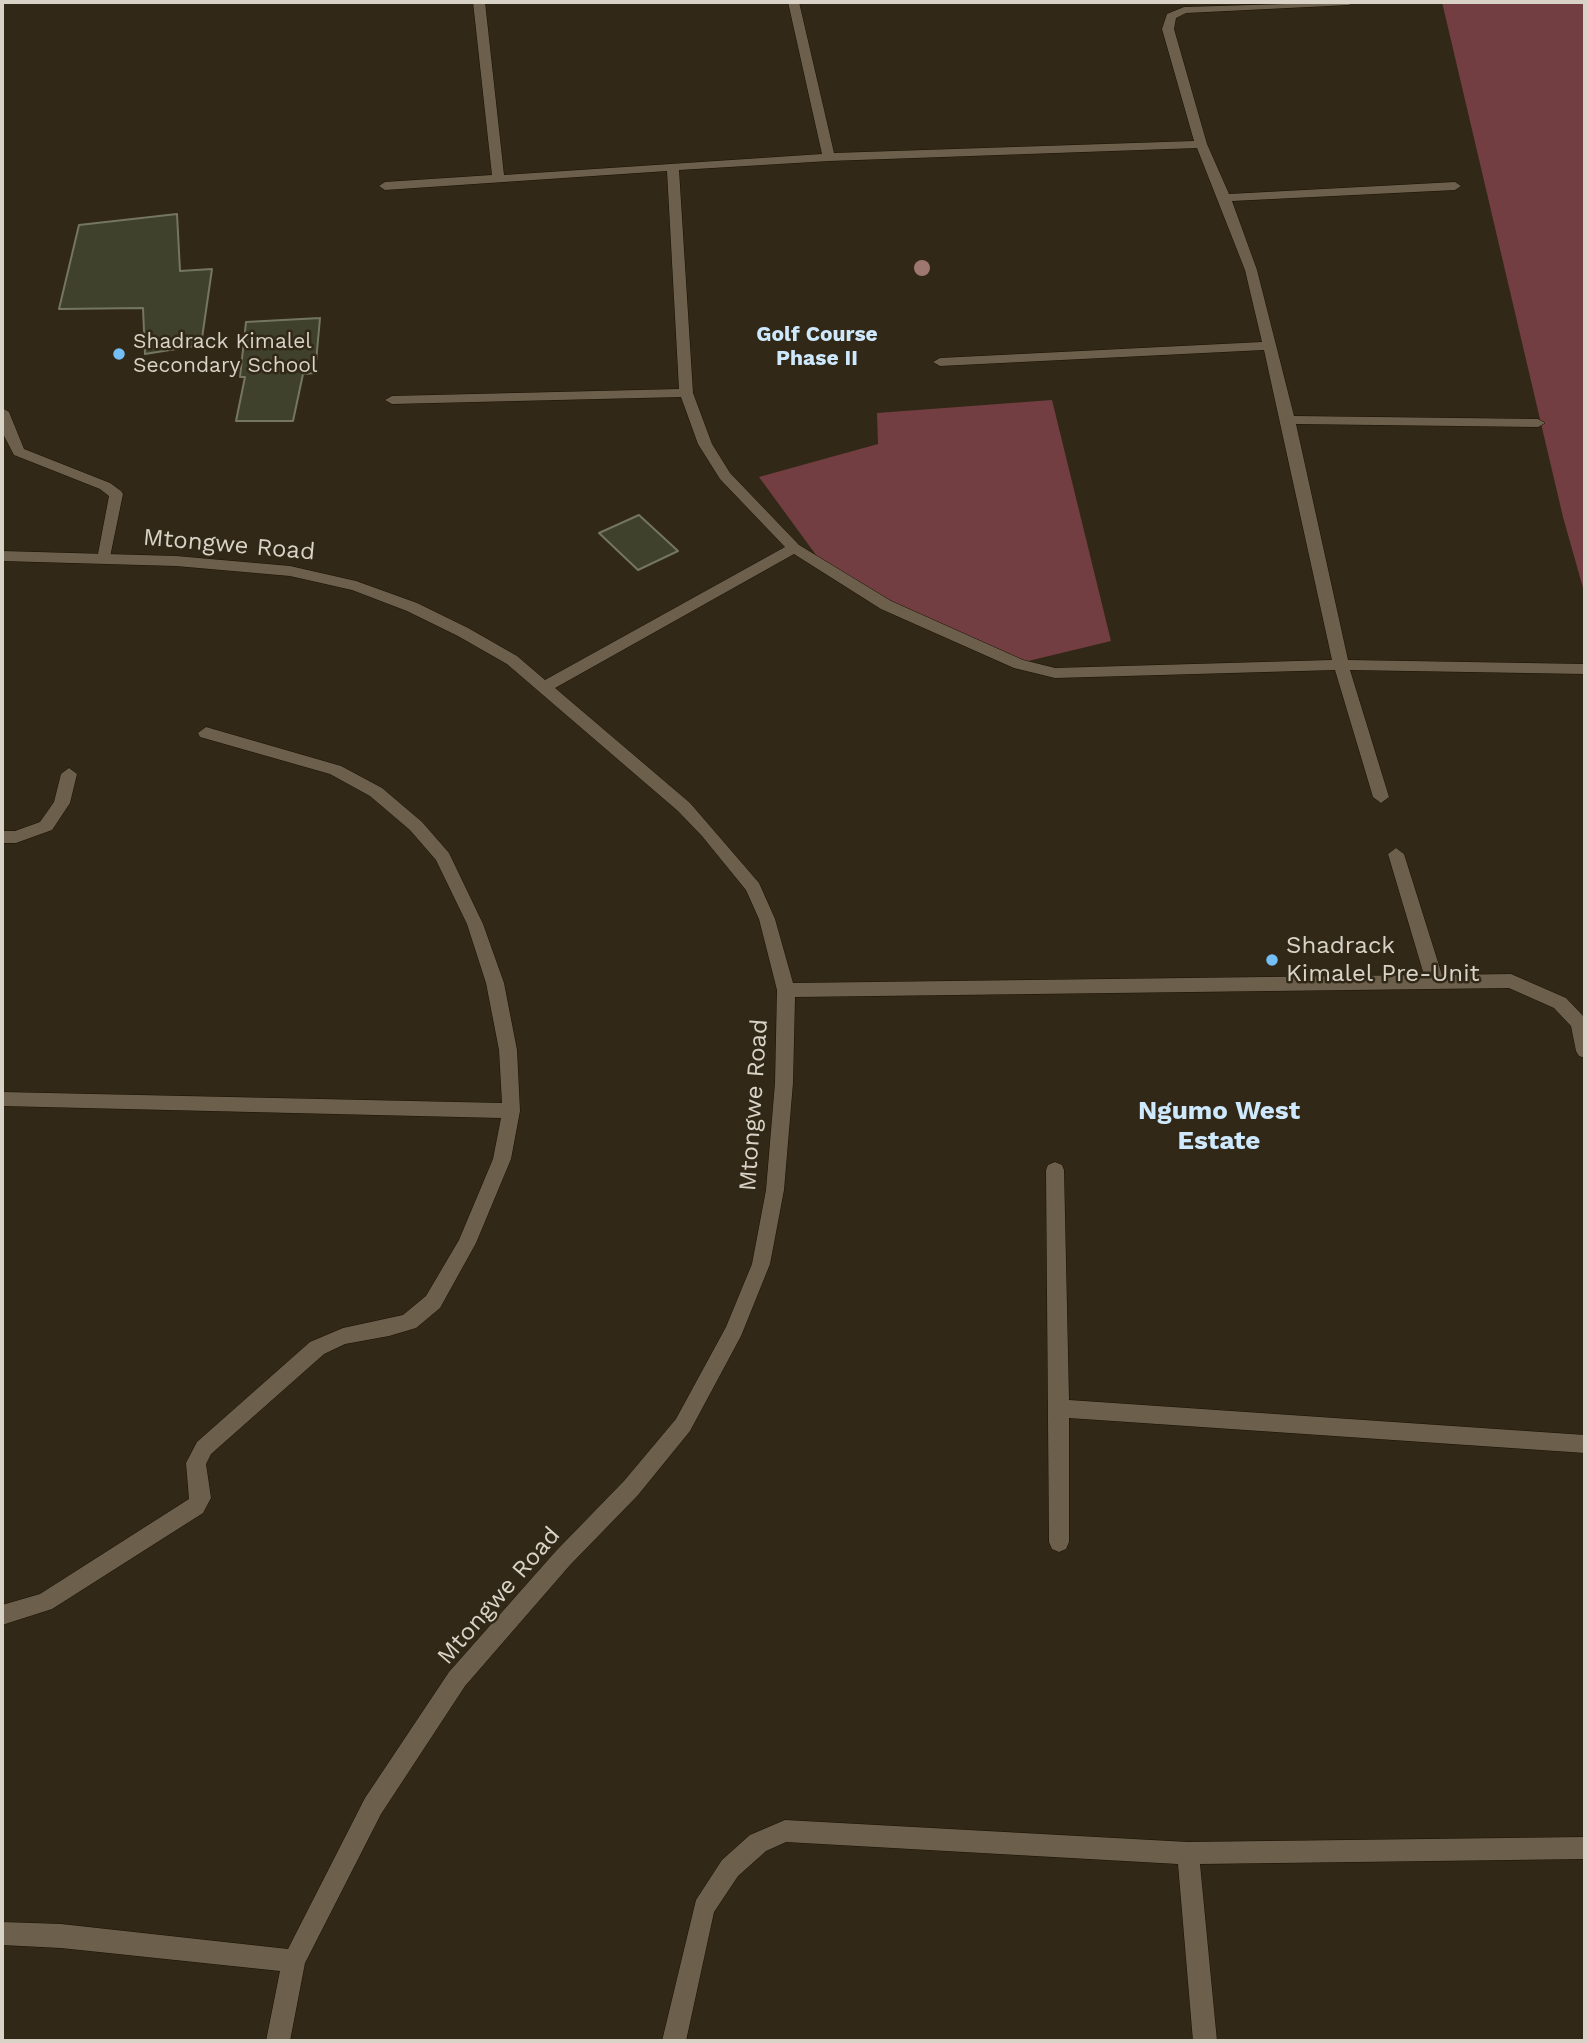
<!DOCTYPE html>
<style>
body{margin:0}
#map{position:relative;width:1587px;height:2043px;overflow:hidden;background:#322817;font-family:"Work Sans",sans-serif}
canvas{display:block}
.frame{position:absolute;inset:0;border:4px solid #d8d2c7;pointer-events:none}
</style>
<div id="map">
<canvas width="1587" height="2043"></canvas>
<div class="frame"></div>
</div>
<script>
const ctx = document.querySelector('canvas').getContext('2d');
ctx.lineJoin = 'round';
function paint(path, color) {
  ctx.fillStyle = color;
  ctx.fill(path, 'evenodd');
}
function toPath(rows) {
  const path = new Path2D();
  for (const r of rows) {
    path.moveTo(r[0], r[1]);
    for (let i = 2; i < r.length; i += 2) path.lineTo(r[i], r[i + 1]);
  }
  return path;
}
function trace(path, color, width, dash) {
  ctx.strokeStyle = color;
  ctx.lineWidth = width;
  ctx.lineCap = dash ? 'butt' : 'round';
  ctx.setLineDash(dash || []);
  ctx.stroke(path);
}
function drawText(font, color, halo, rows, align = 'center') {
  ctx.font = font + ' "Work Sans",sans-serif';
  ctx.lineWidth = 5;
  ctx.setLineDash([]);
  ctx.textBaseline = 'middle';
  ctx.strokeStyle = halo;
  ctx.fillStyle = color;
  for (const [text, x, y, turn = 0] of rows) {
    ctx.save();
    ctx.translate(x, y);
    ctx.rotate((+turn || 0) * Math.PI / 180);
    ctx.textAlign = isNaN(turn) ? turn : align;
    if (halo) ctx.strokeText(text, 0, 0);
    ctx.fillText(text, 0, 0);
    ctx.restore();
  }
}
paint(toPath([
 [1442,2,1585,2,1585,595,1563,517],
 [1052,400,1111,641,1020,663,958,638,827,570,759,477,878,444,877,413]
]), '#723e41');
const building = toPath([
 [177,214,180,271,212,269,201,345,145,354,143,308,59,309,79,225,177,214],
 [320,318,315,373,303,374,293,421,236,421,245,377,240,377,246,322,320,318],
 [639,515,678,551,638,570,599,533,639,515]
]);
paint(building, '#3f412d');
trace(building, '#747660', 2);
const service = toPath([
 [2,408,9,412,24,449,110,483,121,491,123,494,109,562,99,562,97,559,109,496,100,489,14,455,2,432,2,408],
 [69,768,77,774,70,803,52,830,16,843,2,843,2,831,15,831,40,822,54,802,61,774,69,768]
]);
const minor = toPath([
 [473,2,485,2,504,175,822,154,788,2,799,2,834,153,1194,141,1162,29,1167,14,1184,7,1354,2,1349,5,1186,13,1176,18,1174,29,1207,144,1229,194,1455,182,1461,186,1455,190,1232,201,1257,270,1294,416,1538,419,1545,423,1538,427,1296,424,1348,660,1585,664,1585,674,1350,670,1389,797,1381,803,1373,797,1335,670,1055,678,1014,668,881,609,794,554,555,688,690,803,759,883,775,919,793,983,1424,975,1388,854,1396,848,1404,854,1442,975,1511,974,1566,998,1585,1018,1585,1058,1579,1056,1576,1051,1571,1026,1554,1008,1509,988,795,997,793,1083,784,1190,770,1264,741,1336,690,1431,638,1495,570,1565,465,1686,381,1814,305,1963,290,2041,266,2041,280,1971,61,1948,2,1945,2,1922,61,1924,288,1949,365,1798,449,1672,556,1551,624,1481,676,1419,726,1327,752,1264,766,1190,775,1083,777,990,759,919,746,890,702,836,678,811,507,664,458,636,407,611,352,590,290,576,176,566,2,561,2,551,176,556,290,566,356,581,417,603,468,628,517,656,545,680,785,547,720,479,698,444,681,397,392,404,385,400,392,396,679,389,667,171,385,190,379,186,385,182,492,175,473,2],
 [1197,148,1245,270,1262,342,940,358,933,362,940,366,1264,350,1332,660,1055,668,1023,660,891,601,799,545,730,473,712,444,693,393,679,170,829,161,1197,148],
 [206,727,341,766,382,788,422,822,449,853,483,924,504,983,517,1050,520,1111,511,1159,476,1243,440,1308,416,1328,389,1336,345,1344,324,1354,211,1454,206,1464,211,1498,203,1513,52,1609,2,1625,2,1605,40,1594,189,1499,186,1463,197,1442,310,1342,343,1328,403,1315,426,1296,459,1240,493,1159,501,1118,2,1106,2,1092,502,1103,499,1050,486,983,467,924,436,860,410,830,370,796,330,774,200,737,198,733,206,727],
 [1055,1162,1062,1165,1064,1170,1069,1400,1585,1435,1585,1453,1069,1418,1069,1542,1066,1549,1059,1552,1052,1549,1049,1542,1046,1170,1048,1165,1055,1162],
 [785,1820,1188,1842,1585,1837,1585,1859,1200,1864,1217,2041,1193,2041,1178,1864,786,1842,766,1851,738,1876,714,1912,686,2041,662,2041,696,1900,722,1860,750,1835,785,1820]
]);
trace(service, '#1a1102', 1);
trace(minor, '#1a1102', 1);
paint(service, '#6c604d');
paint(minor, '#6c604d');
ctx.fillStyle = '#9d7770';
for (const [x, y] of [
 [922,268]
]) {
  ctx.beginPath();
  ctx.arc(x, y, 8, 0, 2 * Math.PI);
  ctx.fill();
}
for (const [x, y, r, color] of [
 [119,354,7,"#74c0f6"],
 [1272,960,7,"#74c0f6"]
]) {
  const dot = new Path2D();
  dot.arc(x, y, r, 0, 2 * Math.PI);
  ctx.fillStyle = color;
  ctx.fill(dot);
  trace(dot, '#322817', 2.5);
}
drawText('bold 21px', '#cee9fd', '#322817', [
 ["Golf Course",817,335],
 ["Phase II",817,359]
]);
drawText('21px', '#d8d2c7', '#322817', [
 ["Shadrack Kimalel",133,342],
 ["Secondary School",133,366]
], 'left');
drawText('24px', '#d8d2c7', '#322817', [
 ["Mtongwe Road",229,545,5],
 ["Mtongwe Road",754,1105,-86],
 ["Mtongwe Road",499,1596,-49]
]);
drawText('24px', '#d8d2c7', '#322817', [
 ["Shadrack",1286,946],
 ["Kimalel Pre-Unit",1286,974]
], 'left');
drawText('bold 26px', '#cee9fd', '#322817', [
 ["Ngumo West",1219,1111],
 ["Estate",1219,1141]
]);
</script>
